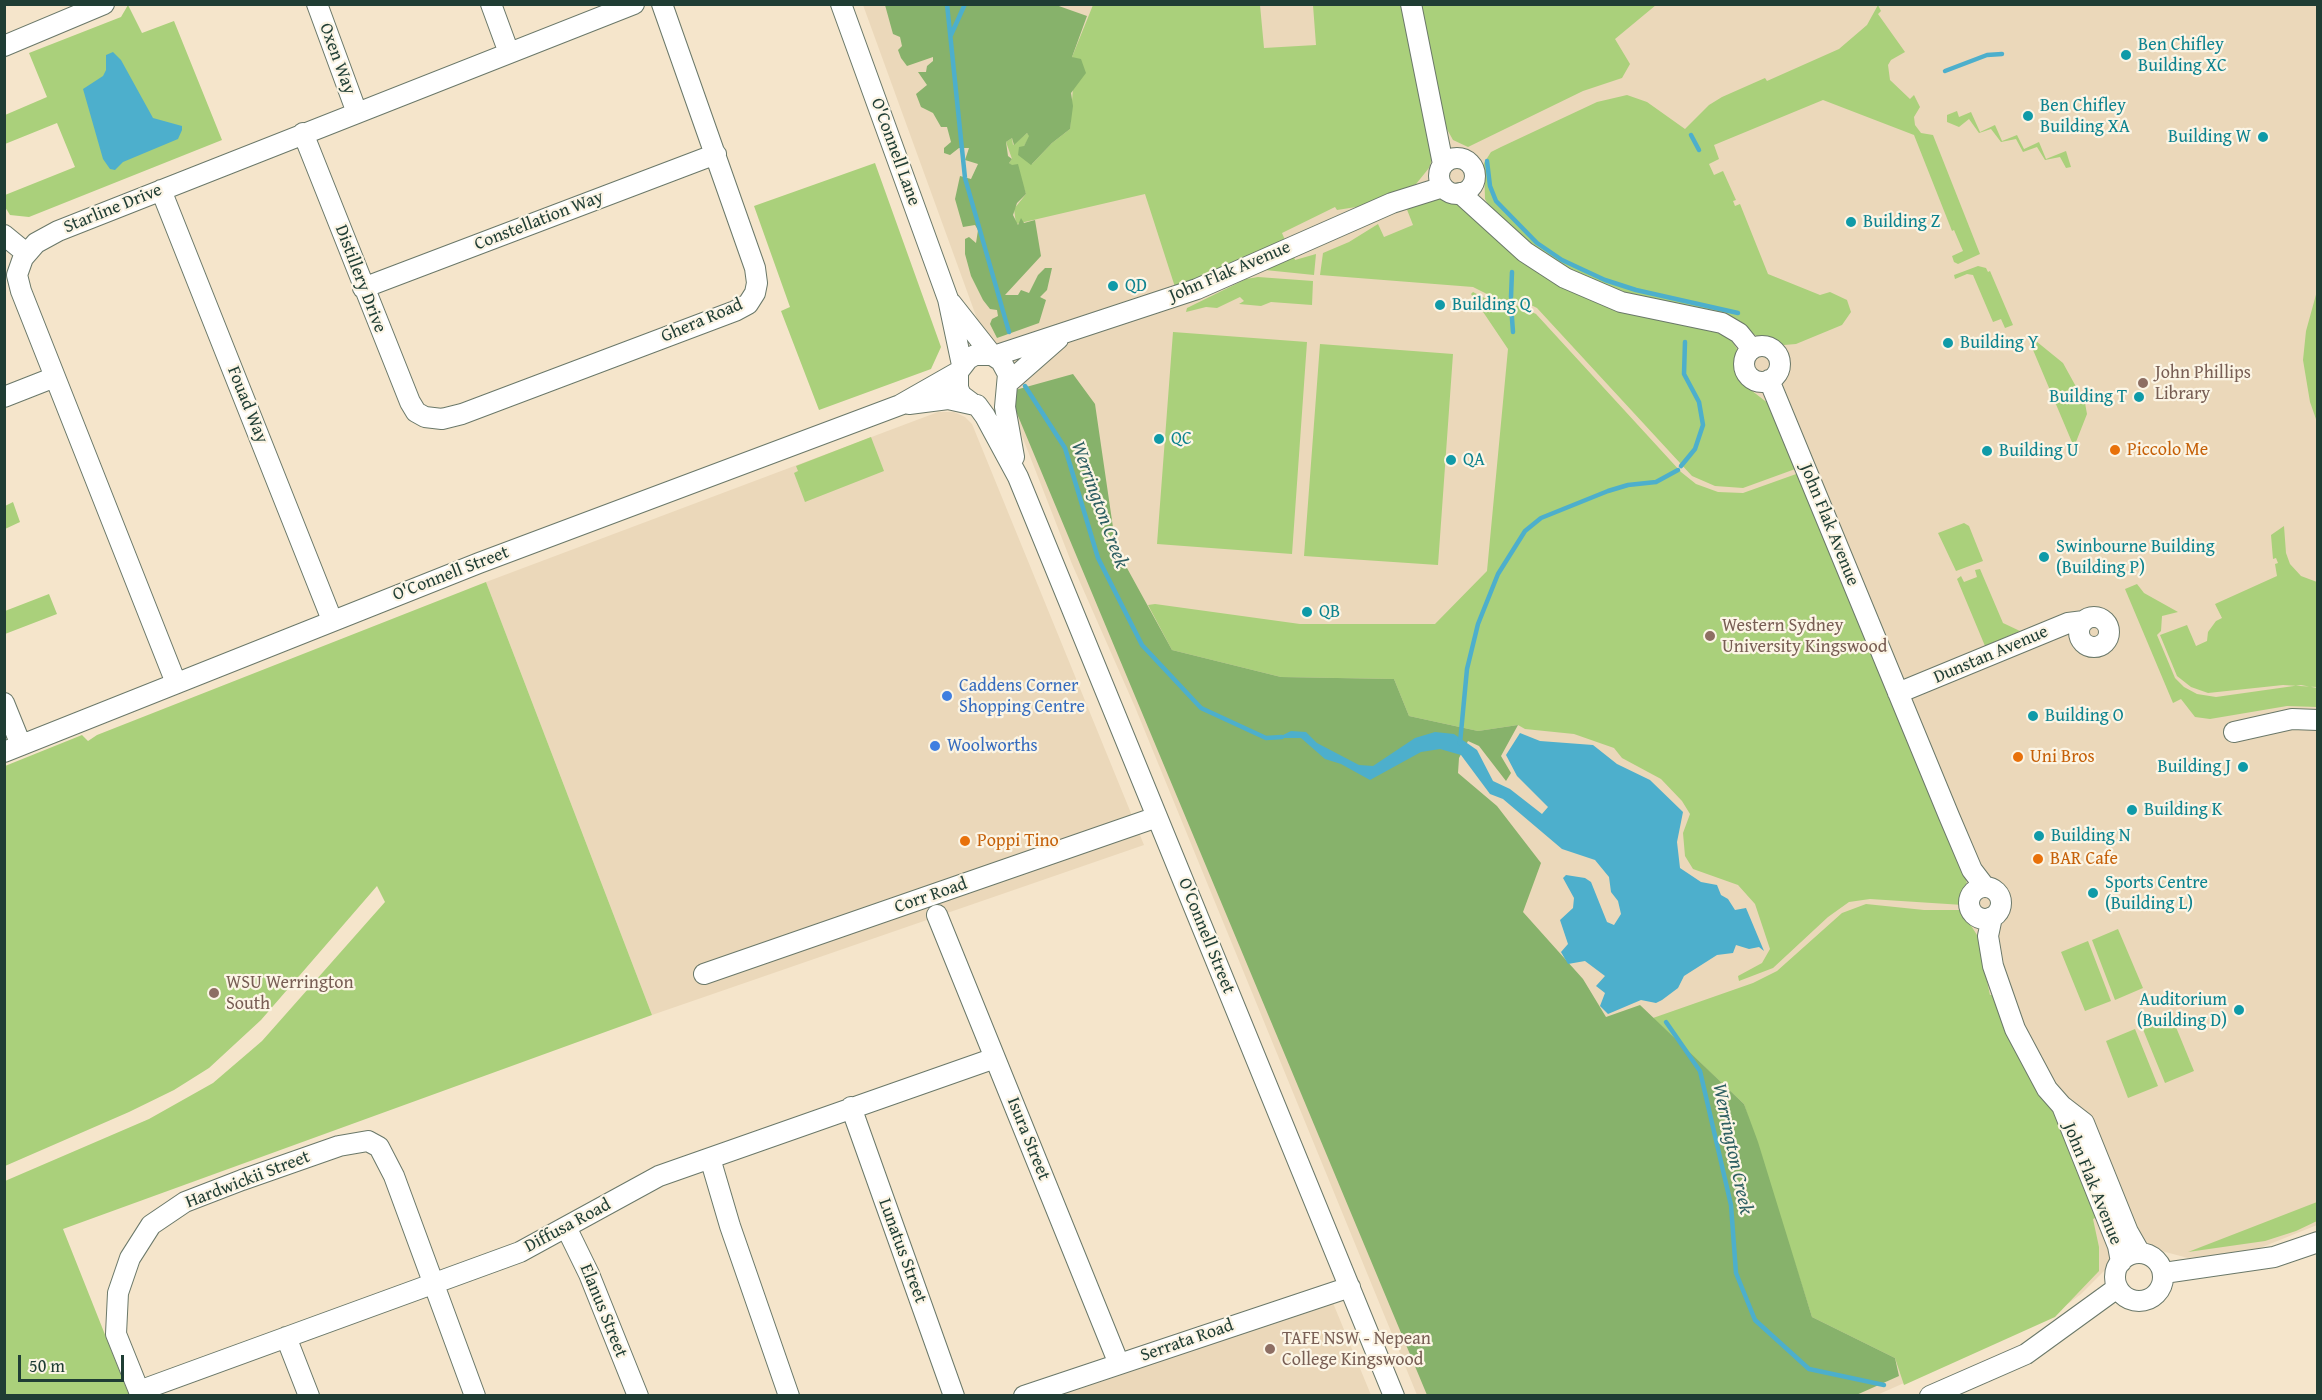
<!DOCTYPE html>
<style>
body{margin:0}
#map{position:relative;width:2322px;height:1400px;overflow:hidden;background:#f5e5cb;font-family:"Gentium Book Plus",serif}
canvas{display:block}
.frame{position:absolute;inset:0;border:6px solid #1f3d34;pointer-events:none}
.scale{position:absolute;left:18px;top:1355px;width:106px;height:27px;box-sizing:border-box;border:3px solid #1f3d34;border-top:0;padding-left:8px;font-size:18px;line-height:21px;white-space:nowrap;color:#1f3d34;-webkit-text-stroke:4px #fcf5e5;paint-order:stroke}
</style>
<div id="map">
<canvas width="2322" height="1400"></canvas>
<div class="frame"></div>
<div class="scale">50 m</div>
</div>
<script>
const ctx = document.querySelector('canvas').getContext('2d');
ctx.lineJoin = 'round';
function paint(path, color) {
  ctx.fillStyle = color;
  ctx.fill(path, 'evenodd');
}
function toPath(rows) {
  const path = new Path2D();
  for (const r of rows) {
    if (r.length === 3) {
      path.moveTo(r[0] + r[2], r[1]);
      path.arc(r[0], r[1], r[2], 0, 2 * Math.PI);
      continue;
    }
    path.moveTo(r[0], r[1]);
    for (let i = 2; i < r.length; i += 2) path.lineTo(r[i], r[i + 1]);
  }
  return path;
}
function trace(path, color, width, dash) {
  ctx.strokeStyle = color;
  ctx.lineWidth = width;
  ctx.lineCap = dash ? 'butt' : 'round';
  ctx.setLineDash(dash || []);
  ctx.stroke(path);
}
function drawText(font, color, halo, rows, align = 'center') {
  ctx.font = font + ' "Gentium Book Plus",serif';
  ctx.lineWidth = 4.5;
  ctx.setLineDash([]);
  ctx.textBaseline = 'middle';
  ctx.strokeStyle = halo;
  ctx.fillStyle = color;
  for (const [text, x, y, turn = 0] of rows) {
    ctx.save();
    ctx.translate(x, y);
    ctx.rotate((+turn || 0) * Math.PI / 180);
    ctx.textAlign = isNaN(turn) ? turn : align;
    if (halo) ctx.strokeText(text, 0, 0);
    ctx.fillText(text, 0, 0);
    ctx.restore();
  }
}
paint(toPath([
 [863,5,2317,5,2317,1225,2255,1250,2188,1258,2143,1246,2110,1259,2105,1270,2081,1294,2048,1319,1877,1395,1417,1395,1135,707,1072,564,988,349],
 [938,412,954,412,965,417,972,424,1144,845,652,1015,486,582],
 [1333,1303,1371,1395,1044,1396]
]), '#ebd8ba');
paint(toPath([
 [1402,4,1432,159,1429,168,1416,184,1369,205,1337,210,1335,207,1282,233,1285,240,1175,287,1145,194,1016,224,1014,209,1026,194,1018,171,1009,163,1012,159,1006,142,1012,138,1013,145,1027,133,1030,136,1024,146,1032,164,1052,143,1070,129,1075,59,1072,57,1093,5,1260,5,1264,48,1316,45,1313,5],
 [128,5,142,33,174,21,222,140,29,217,10,215,5,207,5,195,75,167,57,123,5,144,5,115,47,97,29,53,121,17],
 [1419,5,1656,5,1615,39,1630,64,1622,78,1583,91,1468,147,1453,140,1443,122],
 [1878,5,1881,11,1878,14,1905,52,1891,60,1888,65,1890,80,1910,99,1914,95,1920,107,1914,117,1915,125,1921,133,1933,135,1980,254,1958,264,1954,262,1952,256,1963,251,1954,230,1952,231,1914,135,1823,100,1714,145,1719,159,1709,164,1714,175,1723,171,1736,200,1733,201,1735,206,1740,204,1768,274,1820,295,1830,292,1847,300,1851,312,1842,325,1796,344,1784,345,1760,338,1747,330,1629,297,1545,258,1490,208,1485,199,1484,163,1491,152,1501,147,1597,102,1627,95,1647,102,1685,129,1709,105,1722,97,1765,78,1767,81,1839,49,1867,25],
 [1957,111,1959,117,1971,112,1980,132,1995,125,2002,141,2017,135,2024,149,2039,142,2046,159,2066,151,2071,167,2066,168,2060,157,2045,160,2037,147,2023,152,2016,139,2001,142,1991,129,1979,133,1969,119,1959,127,1947,122,1947,115],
 [875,163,941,347,931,369,819,410,781,311,790,307,754,206],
 [1436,196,1454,200,1502,243,1730,338,1737,349,1738,376,1747,387,1769,404,1798,468,1743,488,1715,486,1692,476,1537,308,1529,304,1499,300,1473,287,1320,275,1323,253,1349,242,1378,224,1384,237,1413,225,1406,207],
 [1293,254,1295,260,1316,254,1314,275,1265,270,1263,266],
 [1978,266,1986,268,1988,272,1990,271,2013,325,2005,328,2001,319,1993,322,1973,275,1967,274,1955,279,1954,275],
 [1258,277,1313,281,1312,305,1271,302,1261,306,1239,304,1244,301,1240,297,1217,308,1206,307,1186,312,1187,308,1246,279],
 [2317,291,2318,422,2317,422,2310,402,2303,360,2306,331],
 [1473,292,1494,303,1519,306,1536,314,1681,472,1696,484,1718,492,1743,493,1799,473,1966,876,1967,887,1963,905,1870,899,1849,902,1828,917,1773,968,1739,981,1738,976,1762,963,1770,949,1755,904,1738,885,1693,869,1685,856,1683,833,1690,814,1682,801,1661,779,1622,758,1614,748,1574,734,1525,729,1518,725,1478,731,1409,716,1394,679,1281,677,1172,650,1148,605,1155,604,1300,624,1435,624,1487,571,1508,349,1471,294],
 [1173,332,1307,342,1292,554,1157,544],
 [2031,337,2063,363,2085,403,2087,414,2074,447,2028,338],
 [1320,344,1453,354,1438,565,1304,556],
 [871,437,884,471,805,502,794,473,798,471,796,466],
 [13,502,20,522,5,529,5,506],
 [1964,523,1969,526,1983,561,1956,571,1938,533],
 [2284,526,2286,553,2290,564,2301,576,2317,582,2317,687,2283,685,2208,693,2191,687,2177,676,2160,635,2187,625,2196,646,2207,641,2208,632,2216,621,2222,618,2215,604,2277,576,2275,564,2278,563,2276,558,2273,559,2271,535],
 [1980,569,2003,623,2020,631,1985,646,1957,579,1961,576,1964,582,1977,577,1975,570],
 [486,582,652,1015,63,1229,129,1395,5,1395,5,1181,149,1119,213,1083,262,1041,385,902,377,886,261,1020,209,1068,174,1090,129,1112,5,1166,5,766,82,735,88,741,97,735],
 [2137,584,2144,593,2178,612,2162,616,2161,631,2157,635,2175,678,2184,687,2197,694,2216,697,2301,685,2317,688,2317,707,2287,706,2210,719,2195,717,2181,699,2173,703,2125,589],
 [49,594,57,614,5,634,5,611],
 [1866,904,1924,910,1961,910,1977,935,1990,995,1995,995,2054,1109,2099,1216,2093,1219,2099,1247,2099,1271,2055,1317,1904,1385,1895,1358,1812,1317,1744,1104,1653,1018,1753,983,1777,971,1842,913],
 [2118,929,2143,988,2115,1000,2092,940],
 [2088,941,2111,1001,2085,1011,2061,952],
 [2171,1015,2194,1071,2165,1083,2142,1027],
 [2135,1029,2158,1086,2128,1098,2106,1041],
 [2317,1202,2317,1221,2296,1231,2265,1241,2188,1252]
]), '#aad07b');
paint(toPath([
 [885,5,1056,5,1087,16,1072,57,1081,59,1086,73,1071,93,1073,106,1070,129,1052,143,1031,165,1018,155,1019,147,1024,146,1029,136,1027,133,1014,145,1012,138,1006,142,1008,156,1012,159,1009,163,1012,165,1018,164,1026,194,1017,203,1013,215,1018,225,1021,218,1024,223,1035,220,1041,256,1005,295,1018,295,1021,290,1029,293,1038,275,1045,268,1052,268,1047,290,1040,297,1046,300,1039,323,997,338,990,324,992,319,998,316,997,310,990,309,983,300,971,276,965,254,965,239,969,237,976,243,978,230,975,225,963,227,955,199,960,176,971,179,978,164,965,160,969,148,959,148,950,155,944,153,944,148,951,142,947,127,941,127,933,113,921,107,916,94,927,85,918,72,926,72,927,66,933,61,933,57,907,66,901,58,898,50,902,46,900,37,893,34],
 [1073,374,1095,404,1116,548,1172,650,1281,677,1394,679,1409,716,1478,731,1518,725,1501,756,1511,773,1506,781,1479,746,1468,741,1459,758,1458,773,1497,806,1541,863,1523,912,1583,979,1606,1017,1640,1005,1744,1104,1758,1142,1812,1317,1895,1358,1899,1376,1854,1396,1427,1395,1008,392]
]), '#87b26b');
paint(toPath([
 [113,52,121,60,153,118,182,126,182,130,178,139,123,162,115,170,110,169,103,159,83,89,103,76,106,70,106,55],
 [1291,731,1306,732,1317,743,1359,765,1373,766,1415,738,1435,732,1454,734,1477,750,1493,781,1510,789,1542,814,1548,807,1517,776,1506,755,1520,733,1540,741,1593,745,1617,764,1650,780,1683,812,1677,842,1680,868,1701,882,1717,885,1721,895,1728,899,1735,910,1746,908,1764,951,1759,947,1749,949,1736,945,1733,953,1717,955,1684,976,1678,988,1662,1000,1656,1003,1641,1000,1608,1014,1600,1006,1605,993,1596,986,1605,976,1585,961,1568,964,1561,952,1568,944,1560,920,1573,908,1574,898,1563,878,1566,875,1585,878,1591,882,1607,922,1614,925,1621,914,1618,901,1611,892,1609,877,1595,860,1562,849,1503,799,1490,794,1461,755,1440,749,1421,752,1370,780,1341,764,1325,759,1301,738,1277,738]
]), '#4dafcc');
trace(toPath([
 [947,4,965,178,1009,332],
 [951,35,965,4],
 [1945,71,1987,55,2002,54],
 [1691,135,1699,150],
 [1487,161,1490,186,1496,201,1537,243,1562,260,1605,280,1636,290,1738,313],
 [1511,297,1512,272],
 [1511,305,1513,332],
 [1025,386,1065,448,1098,558,1142,645,1201,708,1266,738,1282,737],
 [1681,466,1695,449,1703,425,1699,402,1684,374,1685,342],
 [1460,743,1467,669,1478,624,1498,574,1525,531,1541,518,1608,491,1628,485,1656,482,1678,470],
 [1666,1022,1700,1071,1731,1205,1736,1273,1755,1320,1809,1369,1884,1385]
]), '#4dafcc', 4.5);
const minor = toPath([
 [317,4,357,113],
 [491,4,509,53],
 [841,4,948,299,962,365],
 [1411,4,1443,164],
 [4,46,104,4],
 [303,133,410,402,416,412,425,417,442,419,462,414,735,311,748,304,755,293,757,283,755,268,662,4],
 [1457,176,18],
 [161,190,332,620],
 [1460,193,1525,252,1565,278,1621,302,1722,323,1739,333,1752,349],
 [4,235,26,253],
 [363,288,716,154],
 [951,303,992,355],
 [1762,364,18],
 [994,356,1197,289,1392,203,1443,187],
 [1769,380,1949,816,1972,870,1985,887],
 [1009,382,1058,339],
 [4,397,55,377],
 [909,404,948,399,975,405],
 [973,404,961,395,958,388,958,372,968,359,975,355,992,355,1001,361,1008,374,1005,407,1014,457],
 [977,405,985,416,1018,477,1394,1396],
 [2094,632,15],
 [176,683,21,291,17,275,23,258,36,243,58,231,634,4],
 [1898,693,2068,623,2084,621],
 [4,703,21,745],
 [2234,732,2292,719,2318,720],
 [4,752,479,563,900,405,958,372],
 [1985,903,16],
 [937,915,1119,1364],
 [1992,917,1988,936,1993,966,2015,1029,2047,1089,2062,1106,2084,1123,2128,1232,2140,1253],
 [704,974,1157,817],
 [2062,1106,2118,1246,2121,1262],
 [851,1107,954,1396],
 [710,1158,730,1226,789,1396],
 [566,1227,589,1274,638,1396],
 [2139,1277,24],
 [2164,1273,2274,1257,2318,1242],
 [286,1337,309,1396],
 [139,1391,520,1252,659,1176,995,1058],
 [141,1396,116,1334,118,1293,130,1258,151,1225,185,1202,242,1180,339,1146,368,1141,379,1147,394,1176,475,1396],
 [1024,1396,1350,1287],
 [1930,1396,2026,1354,2117,1288]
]);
trace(minor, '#6a7869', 22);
trace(minor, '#fff', 20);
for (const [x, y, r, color] of [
 [2126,55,6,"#0f9aa8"],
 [2028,116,6,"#0f9aa8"],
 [2263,137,6,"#0f9aa8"],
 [1851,222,6,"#0f9aa8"],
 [1113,286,6,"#0f9aa8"],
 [1440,305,6,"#0f9aa8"],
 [1948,343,6,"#0f9aa8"],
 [2143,383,6,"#8d6e63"],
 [2139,397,6,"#0f9aa8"],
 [1159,439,6,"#0f9aa8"],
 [2115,450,6,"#e8710a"],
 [1987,451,6,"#0f9aa8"],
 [1451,460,6,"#0f9aa8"],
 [2044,557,6,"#0f9aa8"],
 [1307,612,6,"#0f9aa8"],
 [1710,636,6,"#8d6e63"],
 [947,696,6,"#3f7fe0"],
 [2033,716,6,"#0f9aa8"],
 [935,746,6,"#3f7fe0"],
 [2018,757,6,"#e8710a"],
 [2243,767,6,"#0f9aa8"],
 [2132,810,6,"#0f9aa8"],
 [2039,836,6,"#0f9aa8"],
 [965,841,6,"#e8710a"],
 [2038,859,6,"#e8710a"],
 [2093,893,6,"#0f9aa8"],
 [214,993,6,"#8d6e63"],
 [2239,1010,6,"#0f9aa8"],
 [1270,1349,6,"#8d6e63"]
]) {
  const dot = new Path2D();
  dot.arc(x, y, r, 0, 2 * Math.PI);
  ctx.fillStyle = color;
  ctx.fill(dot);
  trace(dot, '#fcf5e5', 2);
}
drawText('18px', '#0d838f', '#fcf5e5', [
 ["Ben Chifley",2138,45],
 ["Building XC",2138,66],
 ["Ben Chifley",2040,106],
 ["Building XA",2040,127],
 ["Building W",2251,137,"right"],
 ["Building Z",1863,222],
 ["QD",1125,286],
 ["Building Q",1452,305],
 ["Building Y",1960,343],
 ["Building T",2127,397,"right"],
 ["QC",1171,439],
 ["Building U",1999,451],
 ["QA",1463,460],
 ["Swinbourne Building",2056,547],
 ["(Building P)",2056,568],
 ["QB",1319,612],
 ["Building O",2045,716],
 ["Building J",2231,767,"right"],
 ["Building K",2144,810],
 ["Building N",2051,836],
 ["Sports Centre",2105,883],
 ["(Building L)",2105,904],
 ["Auditorium",2227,1000,"right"],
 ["(Building D)",2227,1021,"right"]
], 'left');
drawText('18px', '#1f3d34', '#fcf5e5', [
 ["Oxen Way",337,59,70],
 ["O'Connell Lane",895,152,70],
 ["Starline Drive",113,209,-22],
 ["Constellation Way",539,221,-21],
 ["John Flak Avenue",1230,272,-23],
 ["Distillery Drive",360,279,69],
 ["Ghera Road",702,321,-23],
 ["Fouad Way",247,405,68],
 ["John Flak Avenue",1829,525,68],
 ["O'Connell Street",451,574,-21],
 ["Dunstan Avenue",1991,655,-23],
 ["Corr Road",931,896,-19],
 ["O'Connell Street",1206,936,68],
 ["Isura Street",1028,1139,68],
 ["Hardwickii Street",248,1180,-21],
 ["John Flak Avenue",2092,1184,68],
 ["Diffusa Road",568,1226,-28],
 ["Lunatus Street",902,1251,70],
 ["Elanus Street",603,1311,68],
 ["Serrata Road",1187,1341,-19]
]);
drawText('18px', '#785e54', '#fcf5e5', [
 ["John Phillips",2155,373],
 ["Library",2155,394],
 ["Western Sydney",1722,626],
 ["University Kingswood",1722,647],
 ["WSU Werrington",226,983],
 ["South",226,1004],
 ["TAFE NSW - Nepean",1282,1339],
 ["College Kingswood",1282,1360]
], 'left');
drawText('18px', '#c56008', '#fcf5e5', [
 ["Piccolo Me",2127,450],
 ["Uni Bros",2030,757],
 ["Poppi Tino",977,841],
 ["BAR Cafe",2050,859]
], 'left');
drawText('18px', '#366cbe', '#fcf5e5', [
 ["Caddens Corner",959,686],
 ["Shopping Centre",959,707],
 ["Woolworths",947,746]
], 'left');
drawText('italic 20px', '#2d5f62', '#fcf5e5', [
 ["Werrington Creek",1099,505,70],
 ["Werrington Creek",1732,1149,78]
]);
</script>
